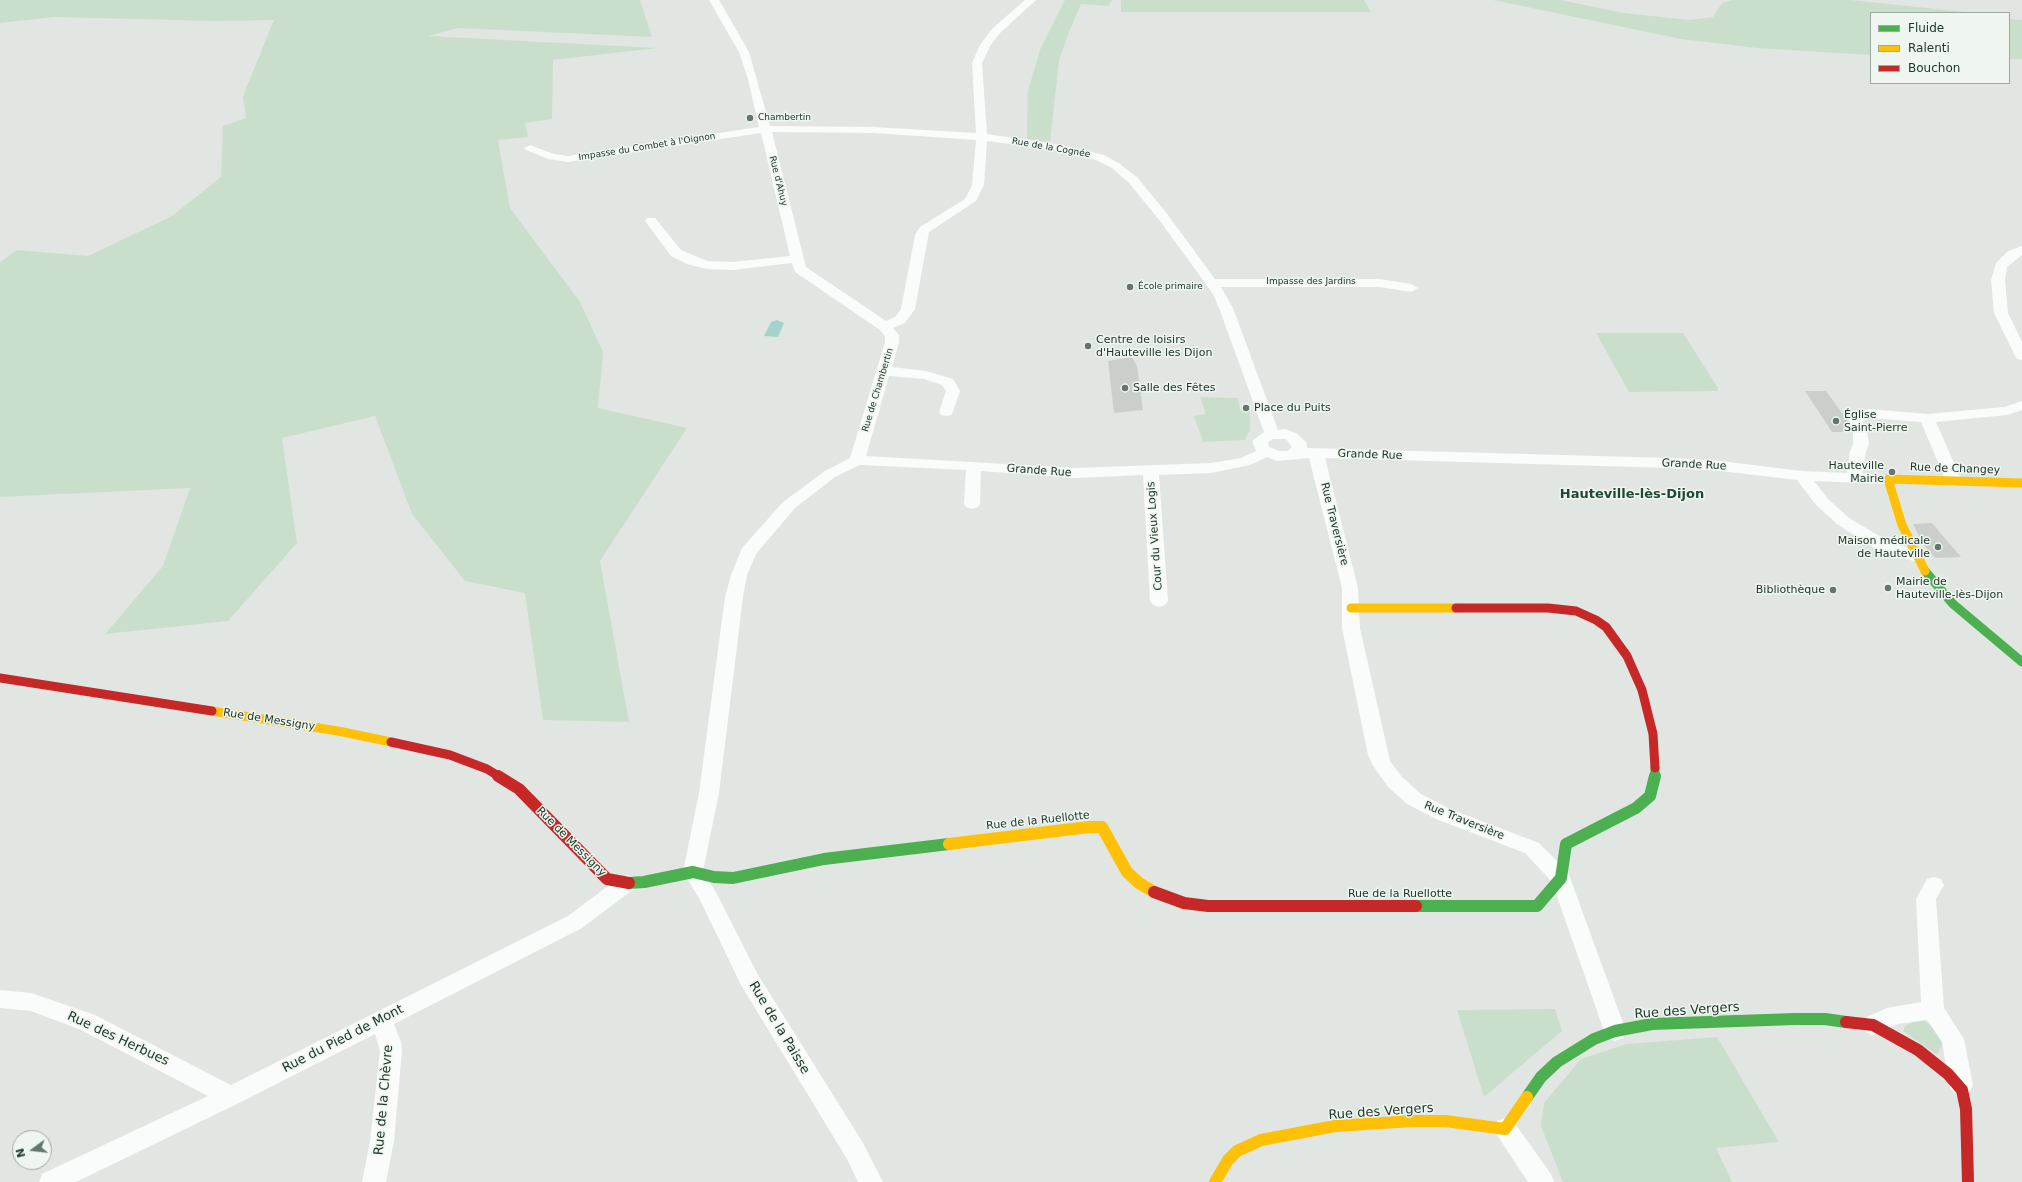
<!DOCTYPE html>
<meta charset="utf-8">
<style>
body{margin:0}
#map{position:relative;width:2022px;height:1182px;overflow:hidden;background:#e1e6e2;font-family:"DejaVu Sans",sans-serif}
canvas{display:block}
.legend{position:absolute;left:1870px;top:12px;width:140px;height:72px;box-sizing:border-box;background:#eff6f0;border:1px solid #9caaa1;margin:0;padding:5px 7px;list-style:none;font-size:12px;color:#20382b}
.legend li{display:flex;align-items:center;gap:8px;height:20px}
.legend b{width:20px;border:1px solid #9caaa1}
.north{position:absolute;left:12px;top:1130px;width:40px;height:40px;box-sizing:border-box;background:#eff6f0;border:1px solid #9caaa1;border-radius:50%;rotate:255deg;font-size:11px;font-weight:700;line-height:16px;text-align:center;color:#20382b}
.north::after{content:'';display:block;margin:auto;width:14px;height:18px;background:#64756b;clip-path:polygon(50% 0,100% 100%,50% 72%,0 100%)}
</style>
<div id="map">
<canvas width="2022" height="1182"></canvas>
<ul class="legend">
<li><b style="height:5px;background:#4caf50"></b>Fluide</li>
<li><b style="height:5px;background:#ffc107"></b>Ralenti</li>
<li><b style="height:5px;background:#c62828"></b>Bouchon</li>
</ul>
<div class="north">N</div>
</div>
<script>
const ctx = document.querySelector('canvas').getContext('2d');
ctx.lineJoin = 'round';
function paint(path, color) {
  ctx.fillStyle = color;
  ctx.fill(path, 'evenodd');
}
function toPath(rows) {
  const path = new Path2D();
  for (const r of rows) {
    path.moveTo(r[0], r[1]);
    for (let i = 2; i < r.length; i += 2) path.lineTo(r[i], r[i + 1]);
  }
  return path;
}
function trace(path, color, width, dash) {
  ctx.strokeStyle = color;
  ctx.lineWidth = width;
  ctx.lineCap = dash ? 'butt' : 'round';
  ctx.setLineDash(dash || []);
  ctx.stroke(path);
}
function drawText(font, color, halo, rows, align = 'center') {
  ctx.font = font + ' "DejaVu Sans",sans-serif';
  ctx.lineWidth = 3;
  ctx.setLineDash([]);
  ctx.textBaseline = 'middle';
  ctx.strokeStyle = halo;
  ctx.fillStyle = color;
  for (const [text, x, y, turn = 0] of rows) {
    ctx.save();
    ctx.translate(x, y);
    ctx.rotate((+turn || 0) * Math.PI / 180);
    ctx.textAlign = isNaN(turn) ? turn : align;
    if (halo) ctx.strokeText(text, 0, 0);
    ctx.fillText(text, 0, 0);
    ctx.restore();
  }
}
paint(toPath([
 [0,0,640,0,652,37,458,28,428,36,657,48,553,60,552,119,525,123,528,137,498,140,510,208,580,302,603,352,598,408,687,428,600,561,629,722,543,720,525,593,465,581,412,514,375,416,282,438,297,543,228,621,105,634,163,566,190,488,0,497,0,262,17,250,88,256,172,216,221,177,223,126,246,118,243,96,274,20,215,21,54,17,0,23],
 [1065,0,1112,0,1109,6,1081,4,1069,32,1059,61,1050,142,1027,139,1028,91,1040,50],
 [1121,0,1364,0,1371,12,1121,12],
 [1493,0,1560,0,1624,13,1689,20,1713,17,1722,3,1732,0,1850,0,1975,13,1871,13,1871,55,1757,48,1681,39],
 [2009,19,2022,20,2022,59,2009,59],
 [1596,333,1683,333,1718,388,1717,391,1629,392],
 [1200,397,1238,398,1240,410,1250,411,1250,430,1245,440,1203,442,1194,416,1206,414],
 [1555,1009,1562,1031,1484,1097,1457,1010],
 [1918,1020,1925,1021,1933,1027,1943,1043,1937,1055,1903,1031,1905,1026],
 [1717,1037,1779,1142,1716,1148,1732,1182,1563,1182,1541,1126,1544,1103,1581,1059,1627,1044]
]), '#cadfcb');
paint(toPath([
 [777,320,784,323,778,337,764,336,771,322]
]), '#a3d4cc');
paint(toPath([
 [1132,357,1137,366,1143,410,1114,413,1108,361],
 [1805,391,1826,391,1848,421,1852,432,1832,432],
 [1932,523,1942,535,1961,557,1935,558,1923,544,1913,524]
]), '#cacfcb');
paint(toPath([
 [709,0,719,0,749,52,770,126,874,127,976,133,972,63,980,45,992,29,1025,0,1036,0,1000,33,990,46,982,63,987,134,1055,144,1104,155,1120,164,1137,177,1168,215,1215,279,1380,279,1411,284,1418,288,1411,292,1380,287,1221,287,1233,308,1278,430,1285,429,1296,433,1307,443,1307,448,1671,458,1721,461,1802,471,1847,473,1850,451,1853,444,1853,431,1849,422,1852,414,1869,409,1927,414,2004,407,2022,401,2022,410,2007,415,1936,422,1962,481,1960,484,1954,486,1948,484,1946,481,1921,422,1870,418,1864,420,1863,422,1867,431,1869,444,1866,451,1862,473,1894,476,1896,479,1894,482,1888,484,1814,481,1828,499,1849,518,1886,540,1922,553,1924,557,1922,561,1916,562,1874,548,1837,524,1816,505,1797,480,1721,471,1671,468,1325,458,1358,588,1360,628,1390,761,1402,777,1421,794,1450,809,1539,843,1568,872,1626,1031,1623,1038,1615,1041,1607,1038,1604,1031,1552,882,1525,853,1436,819,1407,804,1388,787,1372,764,1368,755,1342,628,1342,588,1309,458,1277,461,1267,457,1250,465,1211,473,1159,475,1168,601,1165,605,1159,607,1153,605,1150,601,1143,475,1075,478,981,471,980,504,978,507,972,509,966,507,964,504,966,470,860,465,835,477,795,508,756,554,747,575,743,597,719,793,703,871,717,894,757,973,863,1143,883,1182,858,1182,847,1159,741,985,699,898,683,872,699,793,725,597,731,575,742,548,783,502,825,471,850,458,885,342,885,336,880,330,795,272,792,263,732,270,707,269,687,264,671,256,645,221,647,218,655,218,681,250,707,261,732,262,790,256,761,133,568,162,548,159,526,150,524,148,530,145,554,154,568,156,759,127,748,79,739,52,709,0],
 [772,132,874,133,976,140,972,185,965,199,920,227,915,235,901,309,895,317,886,321,806,267,772,132],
 [987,141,1055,150,1096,160,1112,168,1129,183,1160,221,1213,294,1219,308,1264,432,1252,441,1256,451,1241,458,1211,463,1075,468,866,456,889,376,924,379,942,385,946,391,939,412,941,415,946,416,951,415,953,412,960,391,953,379,926,371,892,367,899,342,899,335,893,328,905,323,915,309,929,232,976,201,984,185,987,141],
 [1273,439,1286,439,1292,447,1287,451,1279,451,1269,447,1268,442,1273,439],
 [2022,246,2022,255,2007,267,2005,280,2008,313,2022,342,2022,360,2017,359,2015,356,1994,313,1991,280,1996,263,2008,251,2022,246],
 [627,875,634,877,637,883,634,889,582,928,394,1024,401,1042,402,1051,394,1141,386,1182,362,1182,370,1141,380,1051,375,1034,239,1103,76,1182,39,1182,42,1174,208,1096,79,1029,31,1011,0,1008,0,990,31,993,95,1015,231,1085,568,916,620,877,627,875],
 [1934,877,1941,879,1944,885,1936,899,1944,1008,1964,1039,1973,1085,1969,1092,1961,1095,1953,1092,1949,1085,1942,1042,1927,1020,1898,1024,1873,1035,1865,1032,1862,1025,1865,1018,1887,1008,1921,1002,1916,899,1927,879,1934,877],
 [1505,1118,1513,1121,1551,1174,1554,1182,1528,1182,1493,1129,1497,1121,1505,1118]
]), '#fafbfb');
trace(toPath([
 [1925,571,1953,604,2022,662],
 [1655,768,1655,777]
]), '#4caf50', 9);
trace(toPath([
 [629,883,644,882,693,872,714,877,733,878,824,859,949,844],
 [1416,906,1537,906,1561,878,1566,844,1636,808,1650,796,1655,776],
 [1527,1097,1541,1077,1557,1062,1594,1039,1615,1031,1652,1024,1795,1019,1825,1019,1846,1022]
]), '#4caf50', 12);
trace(toPath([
 [1925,571,1902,525,1888,479,2022,483],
 [1351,608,1456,608],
 [212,711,338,731,391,742]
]), '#ffc107', 9);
trace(toPath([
 [949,844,1089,827,1102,827,1127,872,1139,883,1154,892],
 [1215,1182,1228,1160,1237,1151,1261,1140,1335,1126,1412,1121,1445,1121,1505,1129,1527,1097]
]), '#ffc107', 12);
trace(toPath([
 [1456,608,1548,608,1576,611,1596,620,1606,627,1627,656,1642,690,1653,734,1655,768],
 [0,678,212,711],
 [391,742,450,755,487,769,500,777]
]), '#c62828', 9);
trace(toPath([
 [498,776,519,789,607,879,629,883],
 [1154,892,1184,903,1208,906,1416,906],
 [1846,1022,1873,1025,1918,1050,1948,1074,1962,1090,1966,1109,1968,1182]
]), '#c62828', 12);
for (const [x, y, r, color] of [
 [750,118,4,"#64756b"],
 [1130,287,4,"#64756b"],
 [1088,346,4,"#64756b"],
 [1125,388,4,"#64756b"],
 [1246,408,4,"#64756b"],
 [1836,421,4,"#64756b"],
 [1892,472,4,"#64756b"],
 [1938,547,4,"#64756b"],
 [1888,588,4,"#64756b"],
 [1833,590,4,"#64756b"]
]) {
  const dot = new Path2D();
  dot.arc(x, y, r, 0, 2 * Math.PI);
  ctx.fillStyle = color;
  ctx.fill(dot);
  trace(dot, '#eff6f0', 1.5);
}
drawText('9px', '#20382b', '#eff6f0', [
 ["Chambertin",758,118],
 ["École primaire",1138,287]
], 'left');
drawText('9px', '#20382b', '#eff6f0', [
 ["Impasse du Combet à l'Oignon",647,147,-9],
 ["Rue de la Cognée",1051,148,10],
 ["Rue d'Ahuy",778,181,76],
 ["Impasse des Jardins",1311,282],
 ["Rue de Chambertin",878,390,-73]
]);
drawText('11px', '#20382b', '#eff6f0', [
 ["Centre de loisirs",1096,340],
 ["d'Hauteville les Dijon",1096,353],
 ["Salle des Fêtes",1133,388],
 ["Place du Puits",1254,408],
 ["Église",1844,415],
 ["Saint-Pierre",1844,428],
 ["Hauteville",1884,466,"right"],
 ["Mairie",1884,479,"right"],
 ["Maison médicale",1930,541,"right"],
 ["de Hauteville",1930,554,"right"],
 ["Mairie de",1896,582],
 ["Hauteville-lès-Dijon",1896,595],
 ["Bibliothèque",1825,590,"right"]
], 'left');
drawText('11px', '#20382b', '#eff6f0', [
 ["Grande Rue",1370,455,2],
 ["Grande Rue",1694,465,3],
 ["Rue de Changey",1955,469,2],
 ["Grande Rue",1039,471,4],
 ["Rue Traversière",1334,524,76],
 ["Cour du Vieux Logis",1155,536,-94],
 ["Rue de Messigny",269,720,9],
 ["Rue de la Ruellotte",1038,821,-6],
 ["Rue Traversière",1464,821,22],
 ["Rue de Messigny",571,842,45],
 ["Rue de la Ruellotte",1400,894]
]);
drawText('bold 13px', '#1d4932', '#eff6f0', [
 ["Hauteville-lès-Dijon",1632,495]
]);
drawText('13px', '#20382b', '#eff6f0', [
 ["Rue des Vergers",1687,1011,-4],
 ["Rue de la Paisse",779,1028,59],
 ["Rue des Herbues",118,1039,25],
 ["Rue du Pied de Mont",343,1039,-27],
 ["Rue de la Chèvre",384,1100,-85],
 ["Rue des Vergers",1381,1112,-4]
]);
</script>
